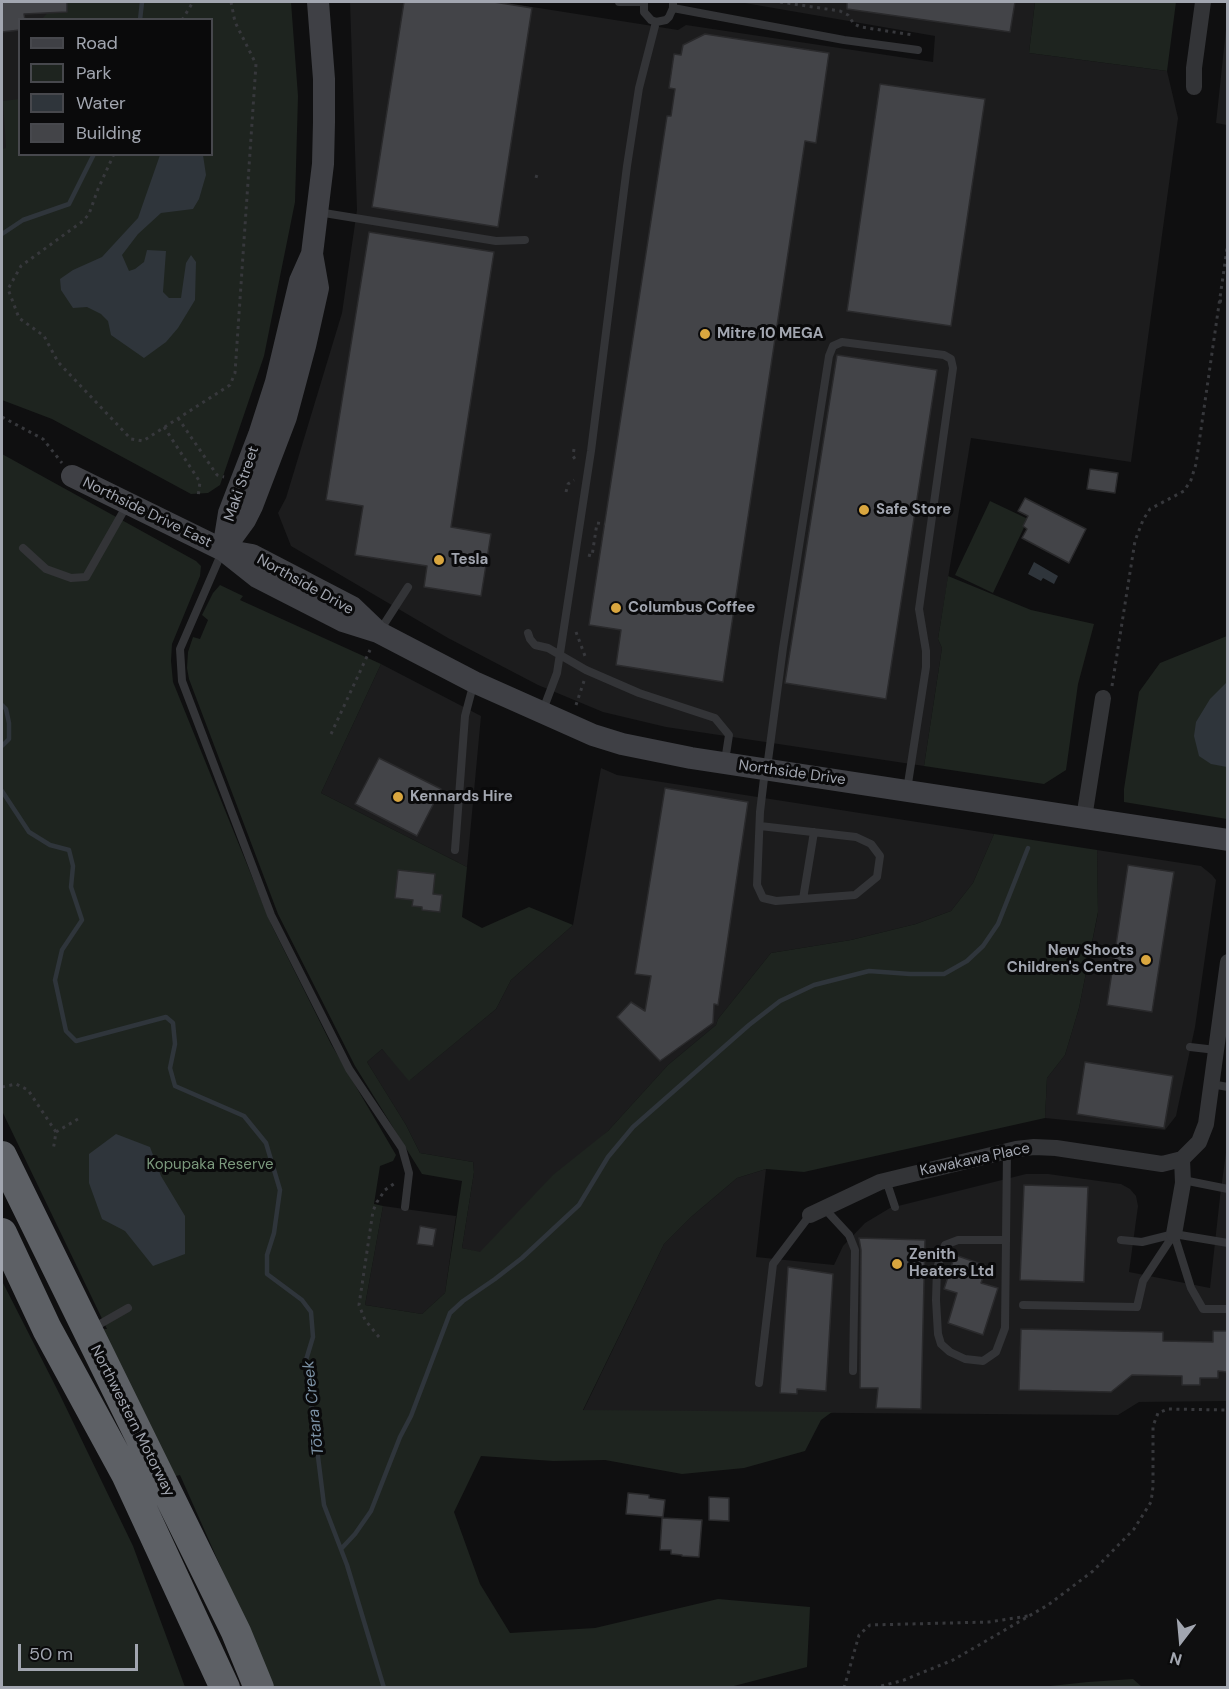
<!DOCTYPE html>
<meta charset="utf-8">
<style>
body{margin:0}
#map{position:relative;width:1229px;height:1689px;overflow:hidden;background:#0f0f10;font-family:"DM Sans",sans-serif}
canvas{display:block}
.frame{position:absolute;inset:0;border:3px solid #a2a6b0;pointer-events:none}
.legend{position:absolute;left:18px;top:18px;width:195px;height:138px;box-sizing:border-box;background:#0a0a0b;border:2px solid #47484d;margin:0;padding:8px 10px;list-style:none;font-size:18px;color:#a2a6b0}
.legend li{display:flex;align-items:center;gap:12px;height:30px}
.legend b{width:30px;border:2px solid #47484d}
.north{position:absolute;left:1151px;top:1611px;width:60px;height:60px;-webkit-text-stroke:4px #0a0a0b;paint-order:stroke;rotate:196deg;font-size:16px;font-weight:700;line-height:24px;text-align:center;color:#a2a6b0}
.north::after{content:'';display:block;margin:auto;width:21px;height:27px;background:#a2a6b0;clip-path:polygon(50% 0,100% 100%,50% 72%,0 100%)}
.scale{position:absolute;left:18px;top:1644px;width:120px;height:27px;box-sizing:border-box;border:3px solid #a2a6b0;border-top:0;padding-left:8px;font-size:18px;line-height:21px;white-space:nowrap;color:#a2a6b0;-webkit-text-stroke:4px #0a0a0b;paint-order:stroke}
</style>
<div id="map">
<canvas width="1229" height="1689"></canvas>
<div class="frame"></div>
<ul class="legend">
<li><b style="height:8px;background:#3f4045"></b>Road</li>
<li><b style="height:16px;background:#1e241f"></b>Park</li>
<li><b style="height:16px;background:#2f353b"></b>Water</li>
<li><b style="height:16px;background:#434448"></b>Building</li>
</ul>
<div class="north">N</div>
<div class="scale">50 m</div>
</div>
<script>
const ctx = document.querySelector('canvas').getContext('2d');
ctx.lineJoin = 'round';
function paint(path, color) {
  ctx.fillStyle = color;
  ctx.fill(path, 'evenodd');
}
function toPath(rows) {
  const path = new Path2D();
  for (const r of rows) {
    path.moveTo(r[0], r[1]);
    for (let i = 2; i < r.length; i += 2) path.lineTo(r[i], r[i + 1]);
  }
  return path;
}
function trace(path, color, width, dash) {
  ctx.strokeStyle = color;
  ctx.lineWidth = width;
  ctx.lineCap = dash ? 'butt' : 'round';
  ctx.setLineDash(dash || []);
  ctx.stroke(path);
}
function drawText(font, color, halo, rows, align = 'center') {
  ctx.font = font + ' "DM Sans",sans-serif';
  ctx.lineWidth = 6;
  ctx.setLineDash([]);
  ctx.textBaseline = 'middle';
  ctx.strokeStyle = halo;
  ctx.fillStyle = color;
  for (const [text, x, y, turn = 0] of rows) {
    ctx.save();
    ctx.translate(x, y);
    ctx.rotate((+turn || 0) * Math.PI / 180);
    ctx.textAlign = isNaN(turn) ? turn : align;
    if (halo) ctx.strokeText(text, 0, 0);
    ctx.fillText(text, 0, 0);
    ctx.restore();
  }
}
paint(toPath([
 [2,2,101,2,102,19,20,20,20,154,2,205],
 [350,2,501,2,678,30,686,25,933,62,935,36,739,2,1035,2,1029,53,1167,71,1178,118,1131,462,971,438,938,639,942,648,924,766,666,727,603,712,538,685,448,638,291,546,278,513,286,498,342,313,357,210],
 [1227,20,1227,125,1216,123],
 [381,664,481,716,467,867,321,793],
 [601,768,617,775,994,834,973,883,951,911,916,924,851,940,771,953,718,1019,716,1025,668,1065,608,1131,480,1253,462,1248,474,1172,473,1162,420,1153,406,1125,367,1062,382,1049,410,1080,496,1009,511,980,573,925],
 [1097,850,1201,866,1212,875,1216,880,1195,1027,1176,1116,1165,1130,1045,1118,1047,1078,1065,1055,1079,1008,1098,913],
 [1227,1145,1227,1401,1139,1402,1118,1415,583,1411,664,1244,691,1217,737,1178,766,1169,756,1257,834,1265,843,1246,865,1223,890,1208,1026,1174,1048,1174,1121,1184,1130,1189,1136,1196,1138,1206,1129,1272,1210,1288,1220,1197],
 [383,1206,456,1216,445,1293,422,1314,365,1305]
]), '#1c1c1d');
paint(toPath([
 [52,2,291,2,298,96,295,202,264,356,220,485,208,493,191,494,52,419,2,400,2,149,6,148,3,101,19,99,20,154,212,154,212,20,42,19,52,8],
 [1035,2,1176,2,1167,71,1029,53],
 [2,454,196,561,201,566,200,576,172,644,171,661,173,682,272,926,331,1044,396,1155,393,1161,380,1166,374,1204,383,1206,365,1305,422,1314,445,1293,462,1181,422,1174,355,1066,278,914,189,679,187,668,188,652,193,637,200,639,208,620,202,615,213,593,220,585,243,596,240,600,381,664,321,793,467,867,462,917,482,928,529,907,573,925,511,980,496,1009,409,1081,382,1049,367,1062,406,1125,420,1153,473,1162,474,1172,462,1248,480,1252,553,1175,608,1131,668,1065,716,1025,718,1019,771,953,851,940,916,924,951,911,973,883,994,834,1097,850,1098,912,1079,1008,1065,1055,1047,1078,1045,1118,804,1172,766,1169,737,1178,691,1217,664,1244,583,1410,832,1412,821,1420,805,1451,744,1468,682,1474,605,1460,553,1461,481,1456,454,1512,480,1584,510,1633,595,1628,718,1599,810,1607,807,1667,730,1687,274,1687,180,1475,172,1477,103,1329,107,1329,2,1111],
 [990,501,1028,519,993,593,955,575],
 [948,576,1031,610,1094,624,1078,684,1066,770,1044,784,924,766,942,648,938,639],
 [1227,636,1227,819,1124,802,1124,789,1139,692,1160,663],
 [2,1281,59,1393,133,1546,185,1687,2,1687],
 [1133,1679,1142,1687,1041,1687,1088,1682]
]), '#1e241f');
paint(toPath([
 [160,155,203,155,206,175,199,199,193,209,161,213,138,234,122,255,129,271,135,269,144,262,147,250,166,251,163,292,169,298,181,298,186,263,191,255,196,262,195,300,178,328,166,342,144,358,111,335,108,321,101,314,87,307,73,308,61,290,60,279,73,270,102,257,138,218],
 [1034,562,1058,576,1054,584,1043,578,1041,581,1028,574],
 [1227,682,1227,767,1211,764,1199,756,1194,736,1196,722,1210,699],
 [116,1134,150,1147,161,1176,185,1216,185,1254,153,1266,125,1231,102,1219,89,1183,89,1154]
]), '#2f353b');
trace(toPath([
 [140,20,142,2],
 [2,234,23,220,69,204,94,154],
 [2,705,6,709,9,723,9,739,2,746],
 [2,791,29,832,50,845,69,850,73,866,71,887,82,920,62,950,55,980,66,1031,76,1041,166,1017,173,1023,175,1044,170,1068,175,1086,244,1116,266,1143,280,1190,274,1233,267,1255,267,1274,302,1300,311,1312,313,1337,306,1360,324,1505,347,1565,384,1688],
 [341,1549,355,1534,371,1511,400,1437,411,1416,450,1313,463,1301,495,1279,522,1258,579,1205,608,1157,633,1127,749,1025,780,1001,814,985,869,971,910,974,944,974,967,961,983,946,998,924,1028,848]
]), '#2f353b', 4.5);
const building = toPath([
 [2,2,67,2,67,12,24,14,25,20,20,20,20,30,2,32,2,2],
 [404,2,494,2,532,8,498,227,372,207,404,2],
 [847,2,1015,2,1010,32,847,9,847,2],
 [705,34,829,53,816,143,805,141,723,682,616,665,621,630,589,625,667,116,671,116,675,89,669,88,674,54,681,55,683,45,705,34],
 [880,84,985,99,951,326,847,311,880,84],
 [369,232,494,252,451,527,491,534,481,596,424,587,427,566,355,555,363,506,326,500,369,232],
 [837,355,937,370,886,699,785,683,837,355],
 [1090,469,1118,473,1115,493,1087,489,1090,469],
 [1025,498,1086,529,1069,563,1022,538,1027,529,1023,526,1028,516,1018,511,1025,498],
 [379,758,441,789,417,836,355,804,379,758],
 [665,788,748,802,718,1005,714,1004,713,1023,660,1061,617,1017,631,1002,645,1011,651,976,635,974,665,788],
 [1128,865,1174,872,1152,1012,1107,1005,1128,865],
 [398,870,435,874,433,894,442,895,440,912,422,910,422,907,412,906,413,900,395,898,398,870],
 [1085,1062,1173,1076,1164,1128,1077,1114,1085,1062],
 [1024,1185,1088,1187,1084,1282,1020,1280,1024,1185],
 [420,1226,436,1229,433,1246,417,1244,420,1226],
 [859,1238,925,1240,921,1409,876,1408,878,1388,860,1388,861,1250,859,1238],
 [955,1255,987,1266,981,1283,998,1288,983,1335,948,1323,957,1293,944,1289,955,1255],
 [788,1267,833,1274,826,1391,797,1389,797,1394,780,1393,788,1267],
 [1021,1329,1163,1332,1163,1341,1213,1342,1213,1331,1227,1331,1227,1372,1218,1371,1218,1378,1200,1378,1200,1385,1182,1385,1182,1376,1132,1375,1111,1392,1019,1390,1021,1329],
 [628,1493,649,1495,649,1498,665,1500,663,1517,626,1514,628,1493],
 [709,1497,729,1498,729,1521,709,1520,709,1497],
 [662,1518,702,1520,699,1557,682,1556,682,1555,671,1554,671,1550,660,1550,662,1518]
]);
paint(building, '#434448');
trace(building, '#2a2a2c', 1.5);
trace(toPath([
 [780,2,840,11,848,15,854,24,861,27,913,35],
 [182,20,193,2],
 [114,154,98,189,89,214,83,221,21,266,8,289,19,318,44,336,58,362,131,439,143,441,230,385,235,373,256,64,235,22,231,2],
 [535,176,538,177],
 [1219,301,1228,302],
 [2,417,43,439,62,463],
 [178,418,217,475,224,477],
 [164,427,200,482,198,497],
 [574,449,573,456,577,462],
 [566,492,568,484,574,480],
 [588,555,592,556,597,523,605,524],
 [576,632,585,656],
 [1112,686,1135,541,1143,520,1150,509,1184,491,1191,480,1196,464,1228,242],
 [576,705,584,681],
 [331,734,370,650],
 [2,1087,16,1084,28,1090,56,1132,53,1151],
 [56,1132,78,1119],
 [379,1337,365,1320,359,1305,373,1211,377,1202,385,1190,395,1183],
 [844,1688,859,1635,870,1625,989,1622,1028,1616],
 [874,1688,904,1680,953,1660,1048,1605,1093,1571,1134,1529,1151,1502,1153,1487,1153,1426,1158,1413,1168,1409,1228,1410]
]), '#37383c', 3, [3, 4.5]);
trace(toPath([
 [619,2,644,2],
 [644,2,644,12,651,20,656,22,666,20,669,17,673,8,673,2],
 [673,8,844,40,918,50],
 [318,212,496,241,525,240],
 [23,548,46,569,71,578,86,577,127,505],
 [222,552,180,649,182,681,271,915,349,1069,402,1148,409,1173,405,1207],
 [379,632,408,587],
 [528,633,530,639,535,645,548,648,586,670,639,693,715,718,729,735,725,761],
 [543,710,557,673,591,451,627,166,639,88,656,22],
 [767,768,783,648,829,356,833,346,842,342,944,355,951,359,953,368,919,609,926,651,926,667,907,790],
 [760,826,856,837,871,844,880,856,877,877,855,895,776,901,763,898,757,885,760,812,765,770],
 [455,850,465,716,474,682],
 [803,899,814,832],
 [1190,1047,1216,1050],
 [1211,1084,1228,1087],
 [886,1180,895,1207],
 [1183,1180,1228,1189],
 [824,1208,849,1235,855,1250,853,1371],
 [1174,1234,1191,1288,1203,1309,1228,1309],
 [1006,1240,958,1240,945,1245,937,1268,936,1300,938,1334,941,1344,950,1352,965,1359,983,1361,996,1352,1005,1328,1007,1151],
 [1121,1240,1142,1242,1174,1234,1228,1243],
 [1023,1305,1137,1307,1143,1281,1174,1234],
 [93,1328,128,1308],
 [759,1383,773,1264,810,1215]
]), '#333437', 8);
trace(toPath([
 [1194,87,1194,68,1203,2],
 [1084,818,1103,698],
 [810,1215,880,1182,1016,1149,1034,1147,1056,1148,1162,1164,1182,1159,1199,1142,1206,1124,1228,962],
 [1174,1234,1183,1183,1182,1159]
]), '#333437', 16);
trace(toPath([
 [72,476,223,550,257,577,343,621,378,632,474,682,593,735,622,744,691,758,1228,840],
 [226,546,245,520,252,506,286,417,305,346,318,288,312,254],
 [223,550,229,513,259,435,276,382,300,281,312,254,323,164,324,122,324,79,318,2],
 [229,551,252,555,352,607,375,629]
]), '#3f4045', 22);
trace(toPath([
 [2,1156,236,1632,259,1688],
 [2,1233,47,1329,126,1474,225,1688]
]), '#5d6065', 30);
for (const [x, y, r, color] of [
 [705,334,6,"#d9a63f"],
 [864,510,6,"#d9a63f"],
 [439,560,6,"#d9a63f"],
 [616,608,6,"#d9a63f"],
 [398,797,6,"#d9a63f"],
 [1146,960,6,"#d9a63f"],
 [897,1264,6,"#d9a63f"]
]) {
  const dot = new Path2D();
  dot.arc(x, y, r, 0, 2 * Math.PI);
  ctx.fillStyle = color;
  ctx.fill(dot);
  trace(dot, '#0a0a0b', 2);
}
drawText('bold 15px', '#a2a6b0', '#0a0a0b', [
 ["Mitre 10 MEGA",717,334],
 ["Safe Store",876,510],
 ["Tesla",451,560],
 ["Columbus Coffee",628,608],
 ["Kennards Hire",410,797],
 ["New Shoots",1134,951,"right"],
 ["Children's Centre",1134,968,"right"],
 ["Zenith",909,1255],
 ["Heaters Ltd",909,1272]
], 'left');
drawText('15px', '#a2a6b0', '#0a0a0b', [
 ["Maki Street",242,484,-71],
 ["Northside Drive East",147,513,26],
 ["Northside Drive",305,585,29],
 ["Northside Drive",792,773,8],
 ["Kawakawa Place",975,1160,-12],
 ["Northwestern Motorway",132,1421,63]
]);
drawText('15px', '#7b997d', '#0a0a0b', [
 ["Kopupaka Reserve",210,1165]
]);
drawText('italic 16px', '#7d93a7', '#0a0a0b', [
 ["Tōtara Creek",314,1408,-96]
]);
</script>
